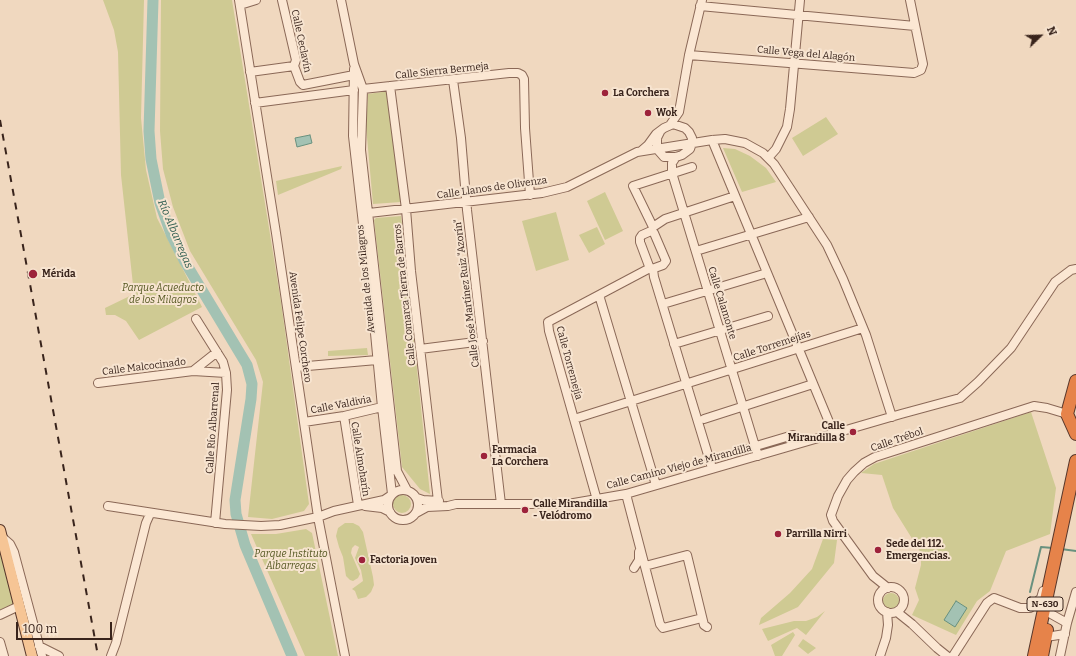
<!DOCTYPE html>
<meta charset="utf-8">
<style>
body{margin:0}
#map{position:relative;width:1076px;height:656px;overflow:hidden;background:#f0d8bf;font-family:Bitter,serif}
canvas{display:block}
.north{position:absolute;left:1020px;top:16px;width:40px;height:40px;-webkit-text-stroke:3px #f7e4d0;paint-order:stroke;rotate:67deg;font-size:11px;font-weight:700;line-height:16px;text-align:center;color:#39241c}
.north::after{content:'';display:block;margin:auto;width:14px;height:18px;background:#39241c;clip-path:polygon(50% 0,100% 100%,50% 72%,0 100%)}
.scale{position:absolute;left:16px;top:622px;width:96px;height:18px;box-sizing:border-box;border:2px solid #39241c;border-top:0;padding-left:5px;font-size:12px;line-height:14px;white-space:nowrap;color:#39241c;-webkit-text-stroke:3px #f7e4d0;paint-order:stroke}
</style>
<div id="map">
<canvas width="1076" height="656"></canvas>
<div class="north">N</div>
<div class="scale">100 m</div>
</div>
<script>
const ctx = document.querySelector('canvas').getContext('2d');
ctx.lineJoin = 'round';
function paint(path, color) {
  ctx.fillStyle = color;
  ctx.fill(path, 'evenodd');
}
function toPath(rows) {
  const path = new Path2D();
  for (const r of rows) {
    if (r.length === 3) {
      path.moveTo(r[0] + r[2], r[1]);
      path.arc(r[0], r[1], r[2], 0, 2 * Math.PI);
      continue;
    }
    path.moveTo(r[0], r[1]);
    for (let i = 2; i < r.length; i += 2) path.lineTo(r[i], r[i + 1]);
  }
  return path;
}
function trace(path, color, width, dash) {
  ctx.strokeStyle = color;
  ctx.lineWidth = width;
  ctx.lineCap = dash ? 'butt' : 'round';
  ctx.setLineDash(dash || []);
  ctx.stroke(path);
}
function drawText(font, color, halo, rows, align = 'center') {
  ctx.font = font + ' Bitter,serif';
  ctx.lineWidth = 4;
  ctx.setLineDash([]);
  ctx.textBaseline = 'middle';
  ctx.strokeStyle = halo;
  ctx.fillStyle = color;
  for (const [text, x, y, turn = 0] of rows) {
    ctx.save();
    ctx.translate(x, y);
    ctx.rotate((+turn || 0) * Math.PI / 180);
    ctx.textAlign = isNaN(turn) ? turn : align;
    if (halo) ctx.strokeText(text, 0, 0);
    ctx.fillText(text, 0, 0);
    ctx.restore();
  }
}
paint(toPath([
 [103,0,144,0,141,118,146,170,157,218,202,307,139,340,126,321,115,315,106,315,105,308,134,294,121,175,118,52,114,30],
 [161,0,232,0,281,302,309,504,304,511,272,519,248,517,263,382,256,360,190,251,173,207,163,169,160,131],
 [389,91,401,202,373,204,366,126,368,94],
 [826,117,838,134,803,156,792,138],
 [723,148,735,149,750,156,766,168,776,182,742,192],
 [342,166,341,169,278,195,276,181],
 [605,192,623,231,605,240,587,201],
 [556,212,569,260,536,271,522,221],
 [401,216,430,494,420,489,402,467,374,220,376,218],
 [597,227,605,244,589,253,579,235],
 [367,348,368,355,328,356,328,351],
 [1031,412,1056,488,1050,534,1006,551,990,591,977,601,956,635,912,615,919,600,915,588,921,565,921,553,893,508,882,475,861,473,874,464],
 [402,504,9],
 [345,523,353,523,359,526,363,532,373,577,374,585,371,592,366,597,358,599,355,591,352,589,363,581,361,570,355,558,359,547,355,545,352,548,351,553,360,574,358,578,353,581,350,580,346,576,343,557,339,547,336,536,338,528],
 [306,529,312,533,338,656,305,656,251,534,276,534],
 [823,539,837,540,834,563,798,607,759,625,761,618,790,593,812,569],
 [0,553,4,553,15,604,0,612],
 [891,601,8],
 [825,611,806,635,797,628,768,641,762,629,794,621,806,621,817,617],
 [793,632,795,635,782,656,775,656,771,645],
 [803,639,816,648,808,654,798,646]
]), '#cfca93');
const water = toPath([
 [310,135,312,143,297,147,295,138,310,135],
 [956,601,967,608,955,627,944,620,956,601]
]);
paint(water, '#a3c2b3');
trace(water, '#69917f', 1);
trace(toPath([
 [1061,549,1076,551],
 [1030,592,1041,547,1053,548]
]), '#69917f', 2);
trace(toPath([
 [153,0,149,131,151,159,160,203,171,234,185,262,247,365,252,384,251,399,235,500,236,514,245,545,292,656]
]), '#a3c2b3', 11);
const minor = toPath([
 [239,0,276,233,318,517,345,656],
 [282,0,296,60,294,66,300,82,303,85,354,75],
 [341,0,354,64,363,89,361,150,397,471,407,490],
 [240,5,256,0],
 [700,6,915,26],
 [689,55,914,73,921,70,923,64,910,0],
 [354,69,353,136,373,312,382,407,392,494],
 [250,72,294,66],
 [453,80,461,138,467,210,501,504],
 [390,86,406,209,411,271,438,501],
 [363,89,509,73,518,73,522,75,524,79,525,128,530,195],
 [255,103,354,90],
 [670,125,679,112,689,55,702,0],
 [712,140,834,434],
 [641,151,648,145,656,134,664,128,673,124,685,128,689,132,692,138,692,143,690,149,682,155,676,157,664,157,657,149,657,138,660,132],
 [676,157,672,163,672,173,758,456],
 [768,158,776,149,787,127,790,109,800,0],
 [369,213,542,193,567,187,637,152,712,140,725,139,745,143,763,153,774,164,827,245,843,279,866,335,892,417],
 [653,227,633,186,692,167],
 [653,227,665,219,735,196],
 [651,231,654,233,666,261,663,265,652,269,649,266,640,242,640,238,642,235,651,231],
 [696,251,809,217],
 [653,269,654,277,712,468],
 [599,295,656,485],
 [663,304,767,273],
 [196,319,223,362,226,373,227,390,215,523],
 [674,344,768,316],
 [420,349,483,341],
 [296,367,377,360],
 [193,371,217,352],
 [98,383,193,371,226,373],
 [344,416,358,505],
 [574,419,863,328],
 [704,419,813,384],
 [304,422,344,416,382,407],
 [736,452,793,435],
 [403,505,15],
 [626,494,660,624,663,628,702,618],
 [417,498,423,500,439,501],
 [597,500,549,331,548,322,650,268],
 [108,506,225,524,261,526,280,525,318,517,334,511,384,500,390,496],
 [365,506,382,508,390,512],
 [416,513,427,507,448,506,456,504,568,504,626,494,901,414,960,398,978,382,1011,348,1055,282,1071,270,1076,269],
 [2,537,10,544,14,552,42,656],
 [645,566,687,555,704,625,707,627],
 [634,568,639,560,639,552],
 [891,600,13],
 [888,588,873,576,833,521,831,515,838,496,847,480,854,472,864,463,875,457,1034,406,1047,408,1067,414],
 [897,612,912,624,937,648,947,656],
 [1051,614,1067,623],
 [0,615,19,606],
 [1046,637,1065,634],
 [0,642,4,656],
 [39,646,59,656],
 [111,656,116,643,146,523,150,514],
 [880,656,886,638,888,625,887,612],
 [953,656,987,603,991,600,994,598,1020,608,1030,608,1041,598,1043,591],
 [1060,656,1067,623,1076,592]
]);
const major = toPath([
 [0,530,32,656]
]);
const highway = toPath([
 [1076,381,1067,414,1076,434],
 [1034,656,1076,461],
 [1042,656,1047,630]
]);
trace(minor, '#8a6857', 10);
trace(major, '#58372b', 12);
trace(highway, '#58372b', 14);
trace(minor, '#fbe7d3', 8);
trace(major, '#f6c595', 10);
trace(highway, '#e6834a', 12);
trace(toPath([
 [0,120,98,656]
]), '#39241c', 2, [7, 7]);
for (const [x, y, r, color] of [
 [605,93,4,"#9d233b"],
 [648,113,4,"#9d233b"],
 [33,274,5,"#9d233b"],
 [853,432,4,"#9d233b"],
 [484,456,4,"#9d233b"],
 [525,510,4,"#9d233b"],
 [778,534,4,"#9d233b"],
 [878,550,4,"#9d233b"],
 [362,560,4,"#9d233b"]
]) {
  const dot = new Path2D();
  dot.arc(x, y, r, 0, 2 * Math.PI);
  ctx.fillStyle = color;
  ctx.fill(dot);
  trace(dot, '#f7e4d0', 1.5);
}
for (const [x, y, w] of [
 [1045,604,36]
]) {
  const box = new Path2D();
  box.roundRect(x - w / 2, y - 7, w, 14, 3);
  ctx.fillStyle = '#f7e4d0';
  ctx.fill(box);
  trace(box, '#39241c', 1);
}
drawText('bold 9px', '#39241c', null, [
 ["N-630",1045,604]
]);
drawText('10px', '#39241c', '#f7e4d0', [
 ["Calle Ceclavín",301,41,78],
 ["Calle Vega del Alagón",806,54,5],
 ["Calle Sierra Bermeja",442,71,-6],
 ["Calle Llanos de Olivenza",492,188,-8],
 ["Avenida de los Milagros",366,279,-96],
 ["Calle José Martínez Ruiz \"Azorín\"",467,293,-97],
 ["Calle Comarca Tierra de Barros",405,295,-96],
 ["Calle Calamonte",722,303,73],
 ["Avenida Felipe Corchero",300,327,82],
 ["Calle Torremejías",772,346,-18],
 ["Calle Torremejía",569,363,75],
 ["Calle Malcocinado",144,367,-7],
 ["Calle Valdivia",341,405,-11],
 ["Calle Río Albarrenal",213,428,-86],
 ["Calle Trébol",897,440,-19],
 ["Calle Almoharín",360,459,81],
 ["Calle Camino Viejo de Mirandilla",679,467,-15]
]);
drawText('bold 10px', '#39241c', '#f7e4d0', [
 ["La Corchera",613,93],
 ["Wok",656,113],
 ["Mérida",42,274],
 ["Calle",845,426,"right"],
 ["Mirandilla 8",845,438,"right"],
 ["Farmacia",492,450],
 ["La Corchera",492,462],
 ["Calle Mirandilla",533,504],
 ["- Velódromo",533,516],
 ["Parrilla Nirri",786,534],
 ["Sede del 112.",886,544],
 ["Emergencias.",886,556],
 ["Factoria Joven",370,560]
], 'left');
drawText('italic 10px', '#545721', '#f7e4d0', [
 ["Parque Acueducto",163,288],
 ["de los Milagros",163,300],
 ["Parque Instituto",291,554],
 ["Albarregas",291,566]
]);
drawText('italic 11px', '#2a5a4d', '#f7e4d0', [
 ["Río Albarregas",175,234,67]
]);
</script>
